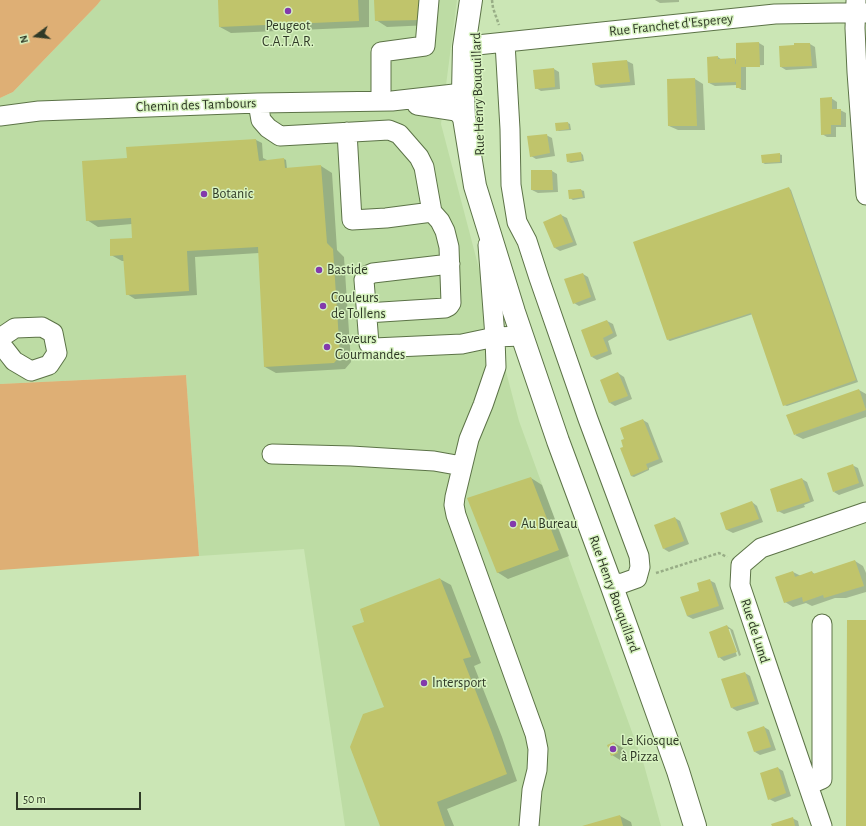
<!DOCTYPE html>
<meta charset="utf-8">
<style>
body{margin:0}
#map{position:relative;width:866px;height:826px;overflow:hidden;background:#cbe6b5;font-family:"Alegreya Sans",sans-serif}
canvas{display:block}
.north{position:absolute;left:16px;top:16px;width:40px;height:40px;-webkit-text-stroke:3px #d8f3c1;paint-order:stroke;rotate:255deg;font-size:11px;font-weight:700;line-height:16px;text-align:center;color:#303a27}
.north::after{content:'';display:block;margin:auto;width:14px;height:18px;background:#303a27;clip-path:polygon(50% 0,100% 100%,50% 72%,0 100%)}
.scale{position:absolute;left:16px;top:792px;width:125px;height:18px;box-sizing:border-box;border:2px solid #303a27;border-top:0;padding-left:5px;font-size:12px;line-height:14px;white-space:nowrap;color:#303a27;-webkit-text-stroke:3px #d8f3c1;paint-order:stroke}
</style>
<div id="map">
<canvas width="866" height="826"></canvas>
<div class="north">N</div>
<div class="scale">50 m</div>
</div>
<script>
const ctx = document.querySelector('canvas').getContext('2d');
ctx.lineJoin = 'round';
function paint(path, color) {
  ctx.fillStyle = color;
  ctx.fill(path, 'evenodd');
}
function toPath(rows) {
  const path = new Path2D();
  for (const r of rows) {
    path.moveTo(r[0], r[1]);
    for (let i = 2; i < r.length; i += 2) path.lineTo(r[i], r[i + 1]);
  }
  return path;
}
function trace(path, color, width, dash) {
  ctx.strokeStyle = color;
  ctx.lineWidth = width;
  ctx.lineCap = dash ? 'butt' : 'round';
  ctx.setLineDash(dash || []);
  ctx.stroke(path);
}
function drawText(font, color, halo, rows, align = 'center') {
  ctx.font = font + ' "Alegreya Sans",sans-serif';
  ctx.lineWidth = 3;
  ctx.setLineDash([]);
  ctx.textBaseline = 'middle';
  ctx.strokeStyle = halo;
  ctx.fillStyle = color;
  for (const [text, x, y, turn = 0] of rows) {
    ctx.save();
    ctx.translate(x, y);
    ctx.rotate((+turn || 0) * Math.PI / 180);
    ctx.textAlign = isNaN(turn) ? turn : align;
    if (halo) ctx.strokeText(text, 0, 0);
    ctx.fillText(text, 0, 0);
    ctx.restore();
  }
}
paint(toPath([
 [101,0,457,0,441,124,519,421,644,765,661,826,345,826,304,549,199,556,186,375,0,384,0,98,13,92,97,5]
]), '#bddca4');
paint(toPath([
 [0,0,101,0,97,5,13,92,0,98],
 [186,375,199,556,0,570,0,384]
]), '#deaf75');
paint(toPath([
 [219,0,369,0,369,27,231,33,220,27],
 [375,0,430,25,387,27,376,20],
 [655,0,679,0,679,2,660,3],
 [759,43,764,46,764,65,746,66,746,90,742,90,737,87,737,85,715,86,709,83,718,57,722,60,735,59,737,60],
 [795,44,810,44,815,47,817,68,786,70,781,67,795,46],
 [627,61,633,64,635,85,601,88,595,85,593,64],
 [554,69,559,72,560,89,541,91,536,88],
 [695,79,703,84,705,130,678,130,669,126],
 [831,98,837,102,837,110,840,110,846,113,846,127,836,127,836,137,827,137,822,134],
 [568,123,570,124,571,130,559,131,557,130,556,124],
 [546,135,552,138,555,156,536,159,531,156],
 [256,140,262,143,263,158,269,161,284,159,286,160,287,169,321,166,332,173,337,250,344,257,351,362,345,369,276,373,265,367,259,253,195,257,197,295,135,299,127,294,125,261,122,261,111,255,133,239,132,224,98,227,87,220,128,159,127,148],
 [581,153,583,155,584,161,571,163,568,162],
 [779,154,782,155,782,163,765,164,763,163],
 [552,171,557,174,558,192,538,193,532,190],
 [789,188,791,190,858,382,787,406,784,405,753,314,670,341,668,340],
 [581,190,584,191,585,198,573,200,570,198,569,191],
 [561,215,567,218,577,245,560,251,555,248],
 [583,274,588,277,596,300,579,306,574,303],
 [607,321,613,324,617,336,608,341,612,354,597,360,592,357],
 [618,373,624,377,632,399,615,406,610,403],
 [859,390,866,394,866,417,803,439,795,435],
 [643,420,648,423,663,462,649,468,649,470,634,477,631,476,624,447,625,439],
 [852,465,858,468,864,486,839,495,834,492],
 [531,478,542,485,569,556,508,579,497,572],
 [802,479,807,482,814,501,804,505,805,507,784,514,778,511],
 [752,502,757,506,763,522,733,533,727,530,722,514],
 [675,518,680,521,689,544,669,552,664,549],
 [855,561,863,566,866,573,866,592,846,598,835,598,812,606,806,603,793,607,785,602,793,572,801,576,812,572,816,575],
 [440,579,451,585,481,663,474,666,502,737,517,781,447,809,454,826,381,826,386,707,365,623],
 [709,580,715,583,724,609,693,619,687,616,700,592],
 [727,626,733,630,741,655,739,656,730,629,728,629,737,656,724,661,719,657],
 [745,673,750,676,759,704,737,711,732,708],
 [764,727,769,730,776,750,760,755,755,752],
 [614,743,623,748,626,758,620,760,612,755],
 [778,768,783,771,791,796,775,802,769,799],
 [620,816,631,822,632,826,584,826],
 [792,818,798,821,799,826,773,826]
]), '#0003');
paint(toPath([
 [218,0,358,0,359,21,219,27],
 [374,0,422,0,419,20,375,21],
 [759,42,760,67,741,67,741,88,736,88,736,82,708,83,707,57,718,56,718,59,735,58,735,64,736,64,736,43],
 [794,43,810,43,812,66,780,67,779,46,794,45],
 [627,60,630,82,595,85,592,63],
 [554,68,555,87,535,89,533,70],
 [695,78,697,126,668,126,667,79],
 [832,97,832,109,841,109,841,125,831,125,831,134,821,135,820,98],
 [568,122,569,129,556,131,555,123],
 [547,134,550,153,530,157,527,136],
 [256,139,259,161,284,158,285,168,321,165,327,243,333,249,340,356,334,363,264,367,258,247,187,251,189,291,126,295,123,255,110,256,110,239,132,238,131,218,86,221,82,161,127,158,126,147],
 [581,152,582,160,567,162,566,154],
 [780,153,780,162,762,163,761,155],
 [531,170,552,170,553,190,531,190],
 [789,187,856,380,783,406,751,313,667,340,633,242],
 [581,189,583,197,569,199,568,190],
 [561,214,573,242,554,248,543,222],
 [583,273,591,297,573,304,564,279],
 [607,320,613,333,603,338,608,351,591,357,581,330],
 [618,372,628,396,609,403,600,380],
 [859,389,866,410,794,435,786,415],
 [643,419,659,459,646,464,648,469,631,476,620,448,623,447,621,440,624,439,620,428],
 [853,464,859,483,833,492,827,473],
 [531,477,559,550,497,573,467,498],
 [802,478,810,501,777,512,770,489],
 [752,501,759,519,726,530,720,513],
 [675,517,684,541,663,549,654,525],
 [855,560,864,586,824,598,823,595,803,602,802,597,784,603,775,577,793,571,795,577,812,571,813,574],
 [440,578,471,657,463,659,491,730,507,774,437,802,445,826,380,826,350,747,363,714,384,707,352,626,364,622,360,609],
 [710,579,719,606,687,616,680,597,699,591,697,583],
 [847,620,866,620,866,826,846,826],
 [727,625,737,652,718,658,709,632],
 [745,672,755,701,731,708,721,679],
 [764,726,771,747,754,752,747,732],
 [614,742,618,753,611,756,607,745],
 [778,767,786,793,768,800,760,773],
 [620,815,623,826,582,826],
 [793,817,795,826,772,826,771,824]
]), '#c0c46b');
const minor = toPath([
 [856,1,855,28,857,72,866,195],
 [505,43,510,129,511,185,517,222,527,241,539,278,588,419,639,556,640,567,637,578,623,583,611,584],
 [477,45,775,14,837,13,866,13],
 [381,101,381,52,425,46,429,0],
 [258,103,261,120,268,128,280,136,389,130,399,134,419,157,424,167,432,212,386,218,352,220,347,132],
 [417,105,456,111,464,118],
 [0,116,39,111,258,103,392,101,463,93],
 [488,245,495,337,496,367,483,405,469,439,455,497,454,505,456,515,535,734,538,749,537,770,532,790,529,826],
 [450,264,373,273,366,276,364,280,369,344,374,348,462,344,495,337,522,336],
 [366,313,445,308,449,306,451,303,449,247,445,231,440,221,432,212],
 [0,338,15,328,42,327,53,333,57,353,49,365,31,371,14,361,0,343],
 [272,454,351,456,434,461,462,466],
 [808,785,822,779,822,624],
 [822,826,770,674,740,585,741,565,761,548,866,512]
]);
const major = toPath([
 [471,0,464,47,463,93,464,118,475,186,514,312,558,441,611,584,678,771,695,826]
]);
trace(minor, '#5c7347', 21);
trace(major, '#5c7347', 24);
trace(toPath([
 [492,0,493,8,499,25],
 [656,573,719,553,727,557]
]), '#98ad86', 2.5, [3, 2]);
trace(minor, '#fff', 19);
trace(major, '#fff', 22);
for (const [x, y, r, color] of [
 [288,11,4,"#833aac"],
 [204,194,4,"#833aac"],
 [319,270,4,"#833aac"],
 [323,306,4,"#833aac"],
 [327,347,4,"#833aac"],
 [513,524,4,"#833aac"],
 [424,683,4,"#833aac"],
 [613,749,4,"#833aac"]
]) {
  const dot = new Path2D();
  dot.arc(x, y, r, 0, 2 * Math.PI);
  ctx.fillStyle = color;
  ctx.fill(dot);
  trace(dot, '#d8f3c1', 1.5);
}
drawText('14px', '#303a27', '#d8f3c1', [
 ["Rue Franchet d'Esperey",671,25,-6],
 ["Rue Henry Bouquillard",478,94,-92],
 ["Chemin des Tambours",196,105,-2],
 ["Rue Henry Bouquillard",614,594,70],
 ["Rue de Lund",755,631,72]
]);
drawText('14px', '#303a27', '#d8f3c1', [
 ["Peugeot",288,26,"center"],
 ["C.A.T.A.R.",288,42,"center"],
 ["Botanic",212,194],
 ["Bastide",327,270],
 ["Couleurs",331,298],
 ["de Tollens",331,314],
 ["Saveurs",335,339],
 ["Gourmandes",335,355],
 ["Au Bureau",521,524],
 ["Intersport",432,683],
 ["Le Kiosque",621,741],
 ["à Pizza",621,757]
], 'left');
</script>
